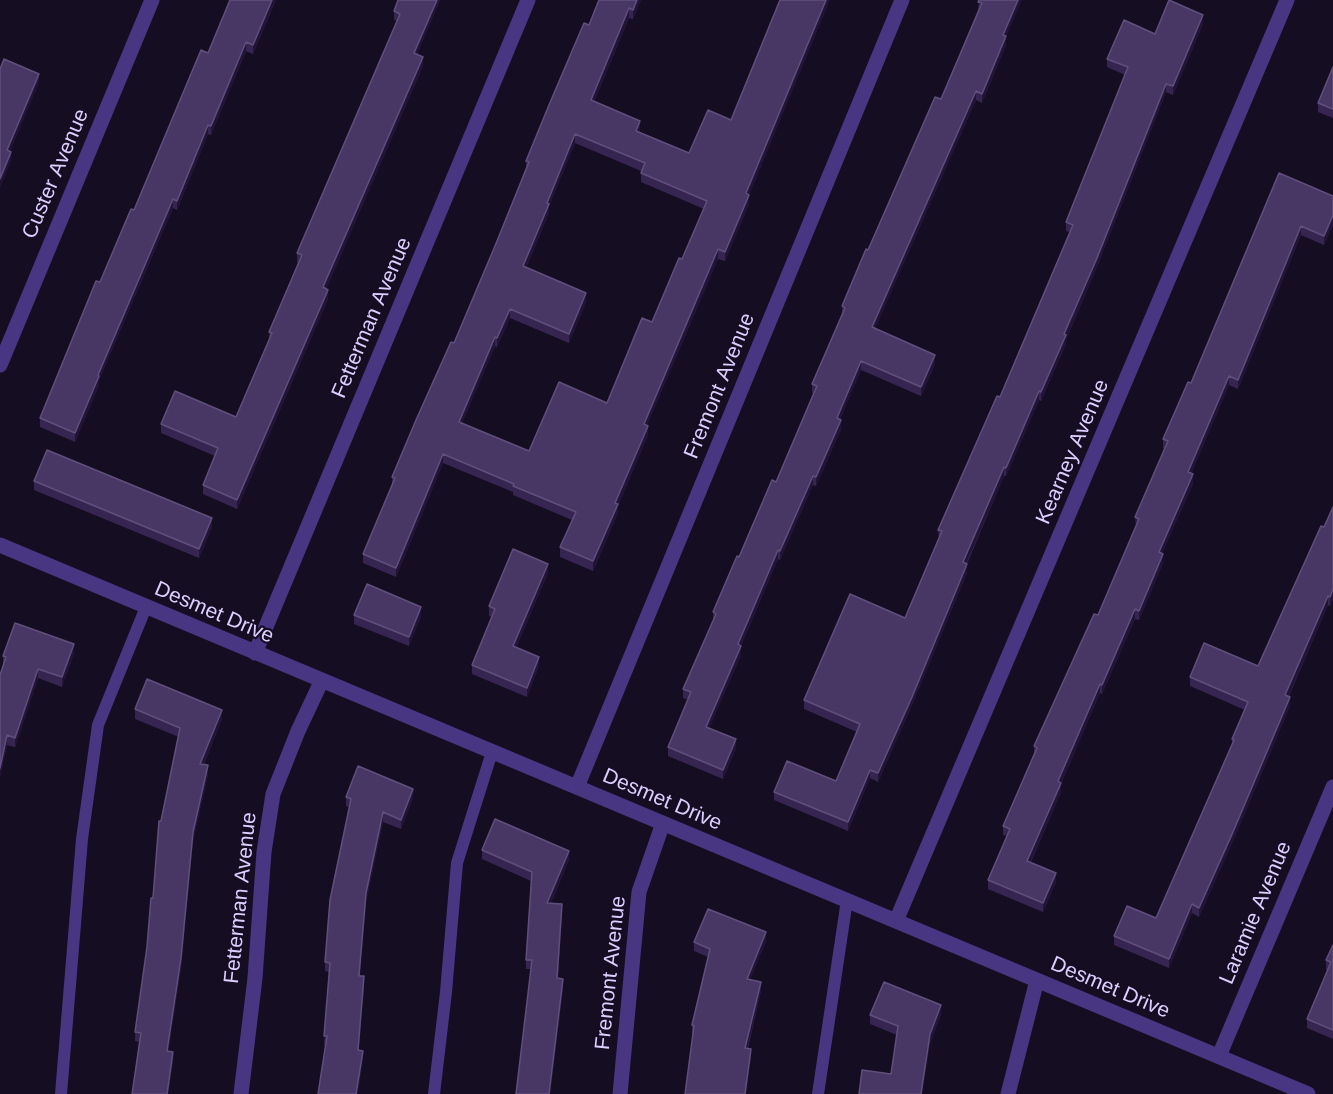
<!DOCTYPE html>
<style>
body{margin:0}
canvas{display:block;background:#150d22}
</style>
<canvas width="1333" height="1094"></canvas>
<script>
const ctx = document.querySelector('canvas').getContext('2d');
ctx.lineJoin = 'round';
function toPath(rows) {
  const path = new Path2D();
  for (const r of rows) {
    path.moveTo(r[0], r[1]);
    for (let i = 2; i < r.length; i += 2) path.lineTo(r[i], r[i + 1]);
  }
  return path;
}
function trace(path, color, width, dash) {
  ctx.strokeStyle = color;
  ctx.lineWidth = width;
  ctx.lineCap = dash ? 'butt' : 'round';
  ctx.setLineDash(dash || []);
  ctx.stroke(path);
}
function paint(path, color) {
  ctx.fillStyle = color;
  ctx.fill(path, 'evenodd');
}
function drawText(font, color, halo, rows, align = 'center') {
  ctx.font = font + ' Helvetica,sans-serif';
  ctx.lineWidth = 4.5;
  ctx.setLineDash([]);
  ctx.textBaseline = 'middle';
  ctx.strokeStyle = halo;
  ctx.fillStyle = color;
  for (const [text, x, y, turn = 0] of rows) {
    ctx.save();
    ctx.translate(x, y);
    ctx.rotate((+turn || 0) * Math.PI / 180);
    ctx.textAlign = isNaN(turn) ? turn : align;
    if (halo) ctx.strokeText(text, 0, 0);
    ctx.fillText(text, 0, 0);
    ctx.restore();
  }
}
trace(toPath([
 [61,1094,82,839,98,725,146,607],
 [434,1094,446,992,457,863,492,752],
 [818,1094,847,900]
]), '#483683', 12);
trace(toPath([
 [0,365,152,0],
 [0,545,1308,1094],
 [255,653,528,0],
 [577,787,902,0],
 [896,921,1287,0],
 [1219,1056,1333,787],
 [241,1094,255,978,264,852,273,794,298,731,322,680],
 [620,1094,639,892,663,823],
 [1008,1094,1037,980]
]), '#483683', 15);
paint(toPath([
 [230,0,276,0,253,54,246,51,211,135,208,134,177,210,173,208,99,380,99,385,75,442,40,427,40,418,100,282,208,53],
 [398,0,440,0,417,54,423,66,326,289,328,299,237,509,203,494,203,485,215,456,161,433,161,424,236,417,269,340,269,332,298,263,297,262,297,253,397,21,394,20,394,11],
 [599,0,641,0,633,19,629,18,594,102,640,131,640,132,749,196,749,204,725,261,718,259,647,425,648,435,618,506,618,513,593,571,560,557,560,547,572,520,513,495,513,492,443,463,396,577,363,563,363,554,392,486,392,477,454,343,495,246,526,168,526,161,589,25],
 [575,143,641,171,641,182,704,209,682,259,652,322,607,403,529,451,462,423,495,346,497,347,510,318,569,343,586,302,526,268,549,213,549,206],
 [979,0,1006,36,1006,45,982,103,976,100,875,328,935,364,921,396,861,370,840,419,841,429,816,486,813,485,780,560,778,559,741,646,741,655,709,728,736,748,723,779,668,756,668,747,688,700,683,698,683,689,713,621,713,612,776,482,813,393,812,393,812,384,842,315,842,306,941,99,978,10],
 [1203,24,1173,95,1166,92,1097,267,1066,340,1066,344,1041,401,1039,400,1006,476,1004,476,967,564,967,573,912,705,878,782,870,778,848,831,774,800,774,792,836,781,857,732,804,709,804,700,905,618,939,539,938,530,1000,397,1070,232,1066,231,1066,222,1125,75,1107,67,1107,59,1155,34],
 [1333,67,1333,118,1318,112,1318,103],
 [1279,173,1333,196,1333,224,1324,245,1301,235,1238,389,1229,385,1191,474,1193,484,1162,553,1163,563,1139,620,1135,619,1102,694,1100,693,1061,784,1061,792,1031,862,1056,882,1043,912,988,889,988,880,1007,836,1003,835,1003,826,1034,754,1034,746,1098,615,1136,527,1135,517,1165,449,1163,448,1163,439,1191,383],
 [34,481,212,527,199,558,34,490],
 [1333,507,1333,599,1330,606,1328,605,1289,696,1290,706,1233,841,1199,917,1192,913,1169,968,1114,945,1114,936,1156,918,1232,744,1232,739,1245,710,1190,686,1190,677,1258,666],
 [548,573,516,648,539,666,527,697,472,674,472,665,492,617,489,616,489,606],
 [354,615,421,616,409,646,354,624],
 [74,653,62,687,38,678,15,747,7,745,0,777,0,675,3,665,3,656],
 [135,709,222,719,204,764,208,774,193,841,181,967,168,1052,173,1061,168,1094,132,1094,139,1042,135,1041,135,1032,147,947,161,821,179,737,135,719],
 [346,797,413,798,401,829,383,822,366,902,359,976,364,986,358,1051,363,1060,324,1045,329,972,325,971,325,962,349,807,346,806],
 [482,850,569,860,551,903,562,913,558,978,563,988,550,1094,516,1094,531,969,526,969,526,960,531,881,482,859],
 [766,941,750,979,761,991,748,1048,751,1058,692,1034,692,1025,708,957,694,951,694,942],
 [1333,945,1333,1039,1307,1028,1307,1019,1328,970,1326,970,1326,960],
 [941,1014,930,1044,891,1074,897,1035,870,1024,870,1015]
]), '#372551');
paint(toPath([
 [272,0,276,0,253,54,253,45],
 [437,0,440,0,414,62,414,53],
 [637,0,641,0,633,19,633,10],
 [826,0,830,0,749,196,749,204,725,261,725,252,746,193],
 [1018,0,1022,0,1003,44,1003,35],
 [629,8,629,18,591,109,591,100],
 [1203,15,1203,24,1173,95,1173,86],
 [1006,36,1006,45,982,103,982,94],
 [246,42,246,51,211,135,211,126],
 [423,57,423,66,323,297,323,287],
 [39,74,39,83,7,159,7,150],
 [1166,84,1166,92,1097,267,1066,340,1066,344,1041,401,1041,392],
 [976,91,976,100,872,336,872,327],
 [640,121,640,131,636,140,636,131],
 [208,125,208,134,177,210,177,201],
 [575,134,575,143,549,206,549,213,523,275,523,266,547,203],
 [11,152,11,161,0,188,0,179],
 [173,199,173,208,99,380,99,385,75,442,75,433,98,375],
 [1333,215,1333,224,1324,245,1324,236],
 [1301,226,1301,235,1238,389,1238,380],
 [718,249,718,259,644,433,644,424],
 [328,290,328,299,237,509,237,500],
 [586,293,586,302,569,343,569,334],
 [510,309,510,318,497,347,497,338],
 [495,337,495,346,459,431,459,422],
 [935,355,935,364,921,396,921,387],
 [861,361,861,370,837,427,837,418],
 [1229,376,1229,385,1188,481,1188,472],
 [1039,391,1039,400,1006,476,1006,468],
 [841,420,841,429,816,486,816,477],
 [648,426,648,435,618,506,618,513,593,571,593,561,615,503],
 [443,454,443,463,396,577,396,568],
 [1004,467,1004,476,963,571,963,562],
 [1193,474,1193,484,1159,561,1159,552],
 [813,476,813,485,780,560,780,551],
 [212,518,212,527,199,558,199,549],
 [778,550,778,559,741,646,741,655,706,736,706,727,738,644],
 [1163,554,1163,563,1139,620,1139,611],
 [548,564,548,573,513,655,513,646],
 [967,564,967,573,912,705,878,782,878,773],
 [1333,589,1333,599,1330,606,1330,597],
 [1328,596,1328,605,1285,704,1285,695],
 [421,607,421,616,409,646,409,637],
 [1135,609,1135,619,1102,694,1102,685],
 [74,644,74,653,62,687,62,677],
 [539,657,539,666,527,697,527,688],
 [38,669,38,678,15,747,15,738],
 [1100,684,1100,693,1061,784,1061,792,1027,870,1027,861,1058,781],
 [1290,697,1290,706,1233,841,1199,917,1199,908],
 [222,710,222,719,200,773,200,764],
 [7,735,7,745,0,777,0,768],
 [736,739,736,748,723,779,723,770],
 [208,765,208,774,193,841,181,967,167,1061,167,1051,193,832],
 [870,770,870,778,848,831,848,822],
 [413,789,413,798,401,829,401,820],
 [383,812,383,822,366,902,359,985,366,893],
 [569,851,569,860,547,912,547,903],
 [1056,873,1056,882,1043,912,1043,903],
 [562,904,562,913,557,987,557,978],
 [1192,904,1192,913,1169,968,1169,959],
 [766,932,766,941,747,988,747,979],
 [364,976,364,986,358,1060,358,1050],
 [563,979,563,988,550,1094,549,1094],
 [761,982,761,991,745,1057,745,1048],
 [941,1005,941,1014,930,1044,922,1094,921,1094,930,1034],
 [751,1049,751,1058,746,1094,745,1094],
 [363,1051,363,1060,358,1094,356,1094],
 [173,1052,173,1061,168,1094,167,1094]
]), '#221436');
const building = toPath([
 [230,0,272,0,253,45,246,42,211,126,208,125,177,201,173,199,98,375,99,376,75,433,40,418,96,281,100,282,131,209,134,210,201,50,208,53,230,0],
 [398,0,437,0,414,53,423,57,323,287,328,290,237,500,203,485,218,448,161,424,175,391,236,417,272,333,269,332,302,255,297,253,400,14,394,11,398,0],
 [599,0,637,0,633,10,629,8,591,100,640,121,636,131,689,153,708,110,731,120,780,0,826,0,746,193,749,195,725,252,718,249,644,424,648,426,615,503,618,504,593,561,560,547,576,512,513,486,514,484,443,454,396,568,363,554,395,478,392,477,416,420,451,342,454,343,495,246,529,162,526,161,549,105,584,23,589,25,599,0],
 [575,134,645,163,641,173,707,201,682,259,679,258,652,322,642,318,607,403,559,382,529,451,459,422,495,337,497,338,510,309,569,334,586,293,523,266,549,204,547,203,575,134],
 [979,0,1018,0,1003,35,1006,36,982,94,976,91,872,327,935,355,921,387,861,361,837,418,841,420,816,477,813,476,780,551,778,550,738,644,741,646,706,727,736,739,723,770,668,747,691,692,683,689,716,614,713,612,737,556,739,557,772,480,776,482,817,386,812,384,845,308,842,306,866,249,868,250,935,97,941,99,982,3,978,2,979,0],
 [1169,0,1203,15,1173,86,1166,84,1097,258,1064,334,1066,335,1041,392,1039,391,1006,468,1004,467,963,562,967,564,912,697,878,773,870,770,848,822,774,792,787,761,836,781,860,724,804,700,850,594,905,618,942,531,938,530,997,396,1000,397,1073,225,1066,222,1128,67,1107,59,1124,20,1155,34,1169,0],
 [4,59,39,74,7,150,11,152,0,179,0,69,4,59],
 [1333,67,1333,109,1318,103,1333,67],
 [1279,173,1333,196,1333,215,1324,236,1301,226,1238,380,1229,376,1188,472,1193,474,1159,552,1163,554,1139,611,1135,609,1102,685,1100,684,1058,781,1061,783,1027,861,1056,873,1043,903,988,880,1010,829,1003,826,1037,748,1034,746,1094,614,1098,615,1139,519,1135,517,1168,441,1163,439,1188,382,1191,383,1279,173],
 [47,450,212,518,199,549,34,481,47,450],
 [1333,507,1333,589,1330,597,1328,596,1285,695,1290,697,1233,832,1199,908,1192,904,1169,959,1114,936,1127,906,1156,918,1234,740,1232,739,1248,702,1190,677,1204,643,1258,666,1321,526,1324,527,1333,507],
 [513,549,548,564,513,646,539,657,527,688,472,665,495,609,489,606,513,549],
 [367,584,421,607,409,637,354,615,367,584],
 [15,623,74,644,62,677,38,669,15,738,7,735,0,768,0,675,6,657,3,656,15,623],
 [147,679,222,710,200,764,208,765,193,832,181,958,167,1051,173,1052,167,1094,132,1094,141,1033,135,1032,147,947,151,898,153,898,159,821,161,821,180,728,135,709,147,679],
 [358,766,413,789,401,820,383,812,366,893,359,976,364,976,358,1050,363,1051,356,1094,318,1094,327,1036,324,1036,330,963,325,962,330,900,351,799,346,797,358,766],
 [495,819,569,851,547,903,562,904,557,978,563,979,549,1094,516,1094,532,960,526,960,532,872,482,850,495,819],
 [708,909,766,932,747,979,761,982,745,1048,751,1049,745,1094,685,1094,694,1026,692,1025,710,949,694,942,708,909],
 [1333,945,1333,1030,1307,1019,1331,962,1326,960,1333,945],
 [884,982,941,1005,930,1034,921,1094,859,1094,862,1070,891,1074,898,1026,870,1015,884,982]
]);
paint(building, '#483764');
trace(building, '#604f7c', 1.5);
drawText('21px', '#ddceff', '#150d22', [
 ["Custer Avenue",56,174,-67],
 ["Fetterman Avenue",372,318,-67],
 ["Fremont Avenue",720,386,-68],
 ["Kearney Avenue",1073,452,-67],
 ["Desmet Drive",214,613,23],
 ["Desmet Drive",662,800,23],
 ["Fetterman Avenue",241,898,-84],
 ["Laramie Avenue",1256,913,-67],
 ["Fremont Avenue",611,973,-84],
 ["Desmet Drive",1110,988,23]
]);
</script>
